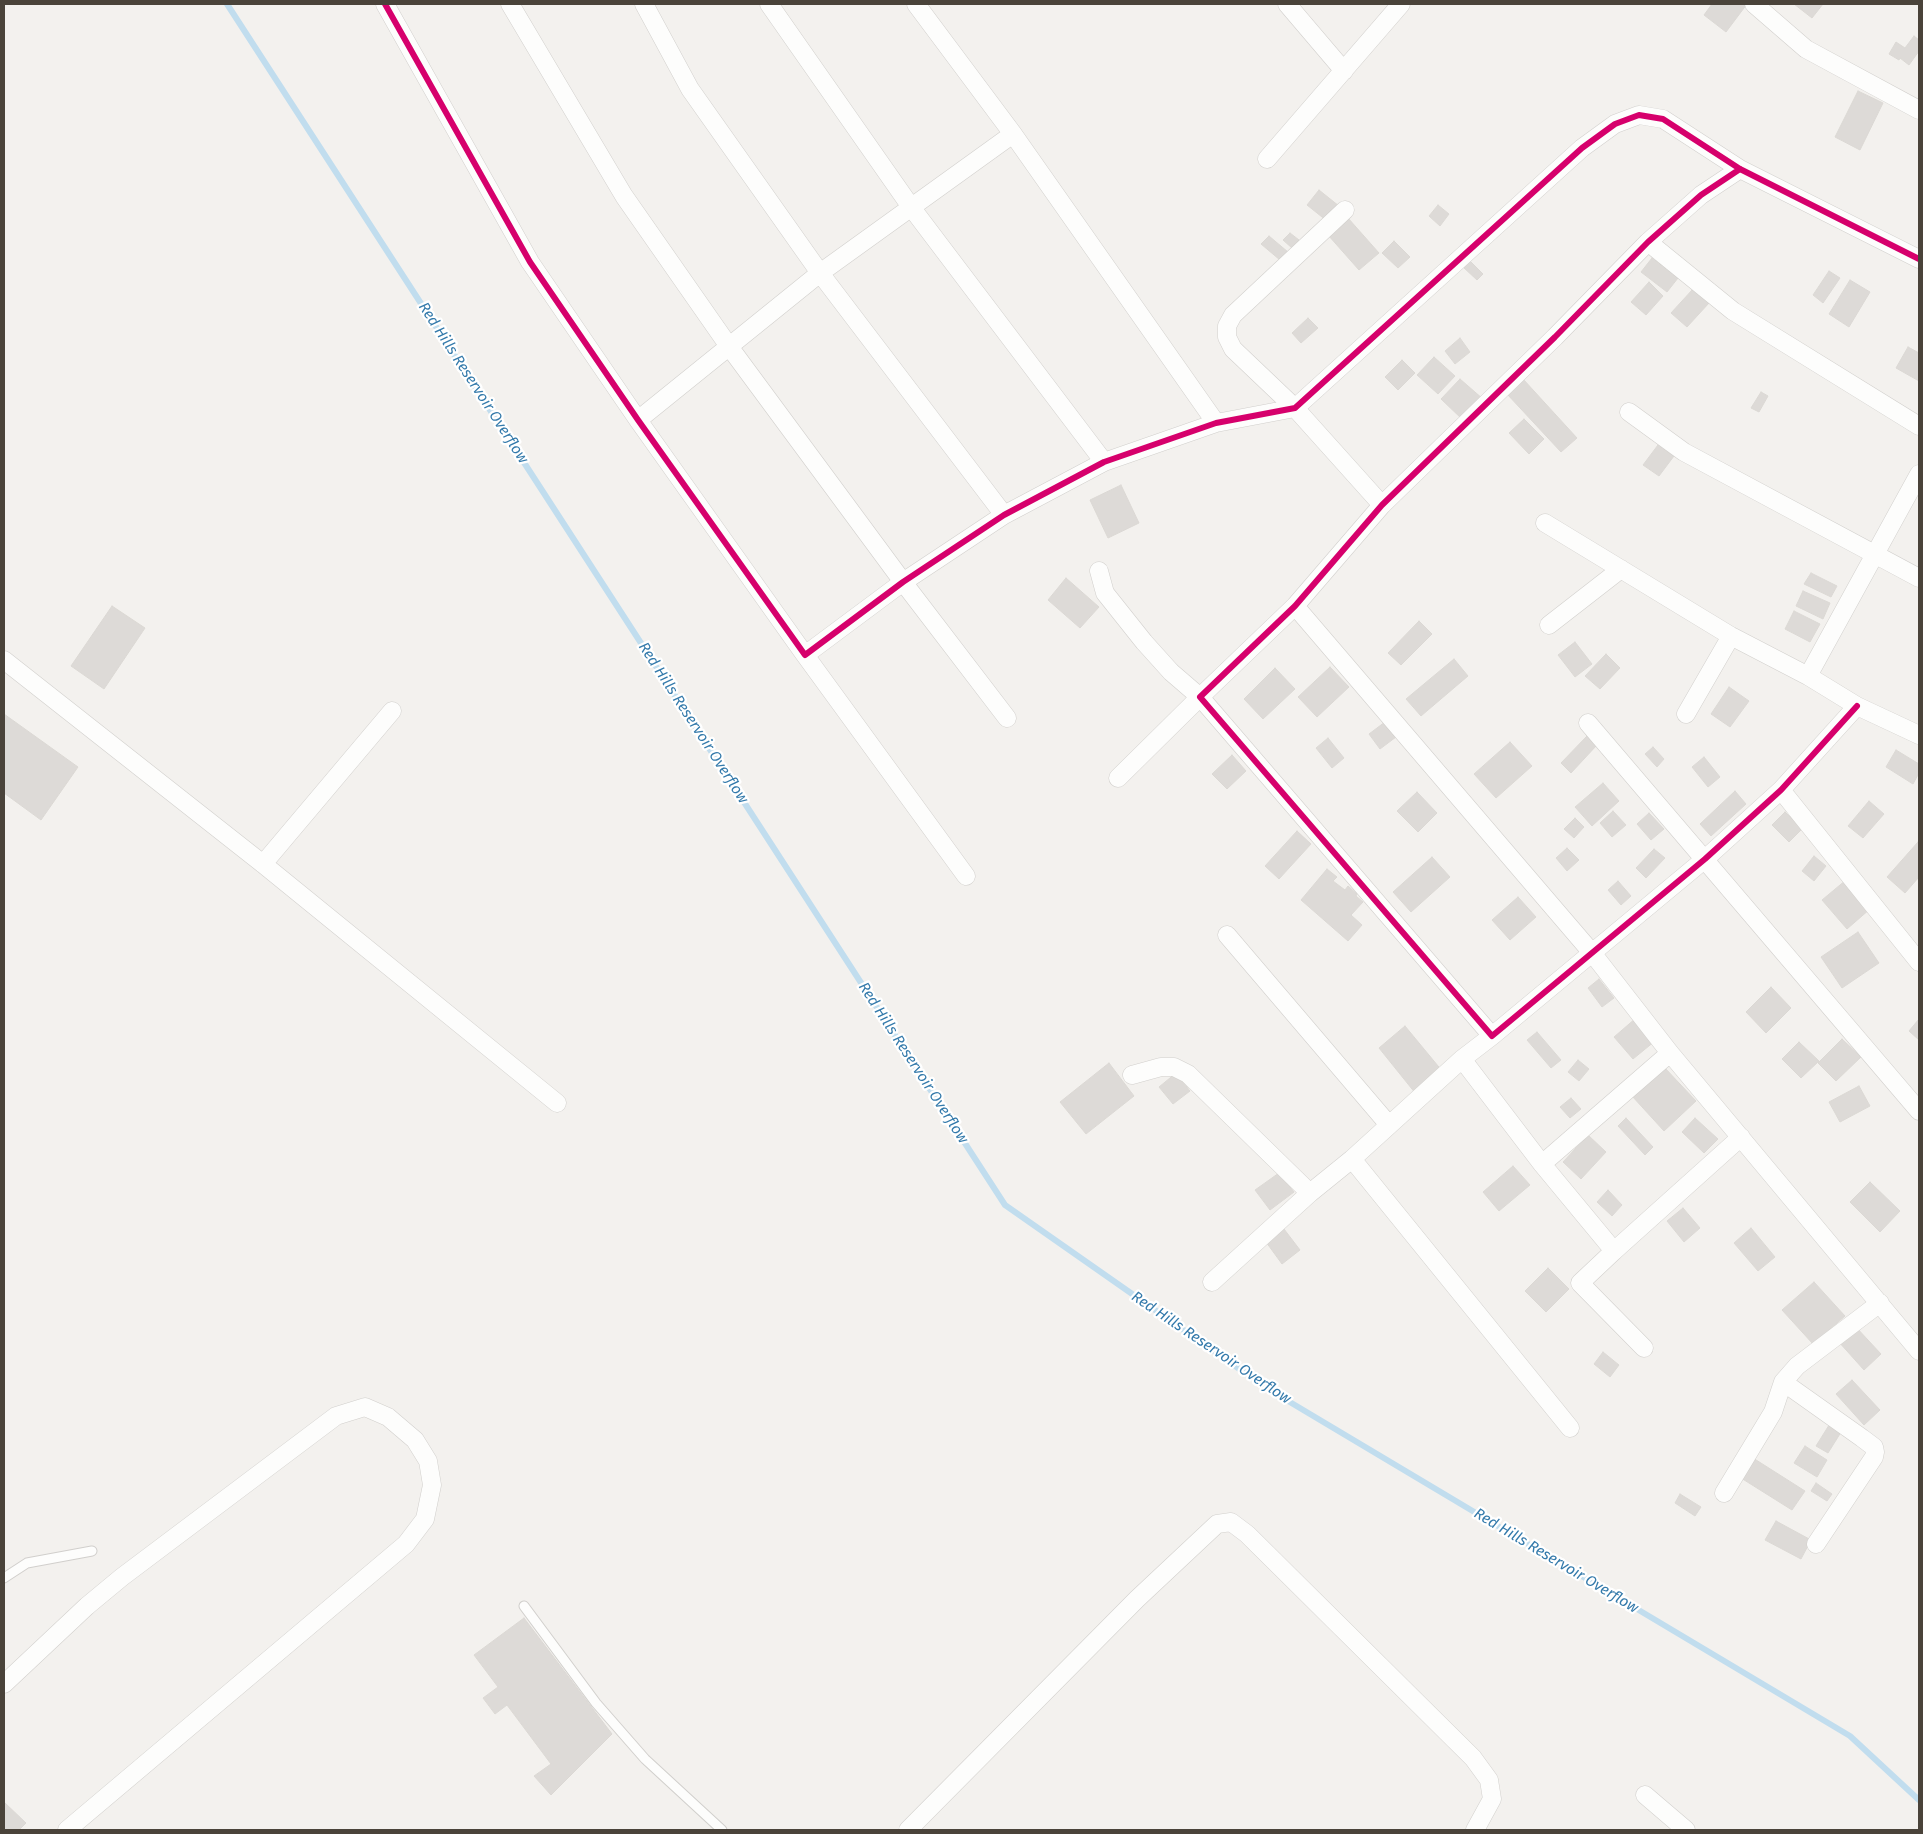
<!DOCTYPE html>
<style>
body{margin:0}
#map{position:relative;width:1923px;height:1834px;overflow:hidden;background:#f3f1ee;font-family:"Fira Sans",sans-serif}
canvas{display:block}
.frame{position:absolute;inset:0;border:5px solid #4a433a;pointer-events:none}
</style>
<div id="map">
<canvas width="1923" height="1834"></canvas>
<div class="frame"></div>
</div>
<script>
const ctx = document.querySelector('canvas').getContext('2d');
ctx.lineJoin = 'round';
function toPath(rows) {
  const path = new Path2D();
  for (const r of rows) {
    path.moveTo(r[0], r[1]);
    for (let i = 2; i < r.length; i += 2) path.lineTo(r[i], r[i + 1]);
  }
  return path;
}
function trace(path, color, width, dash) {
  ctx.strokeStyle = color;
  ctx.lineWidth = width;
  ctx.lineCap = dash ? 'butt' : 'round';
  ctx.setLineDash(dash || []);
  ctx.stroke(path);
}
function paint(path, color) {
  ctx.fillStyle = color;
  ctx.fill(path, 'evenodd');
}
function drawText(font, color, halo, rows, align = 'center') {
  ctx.font = font + ' "Fira Sans",sans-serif';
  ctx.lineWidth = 4.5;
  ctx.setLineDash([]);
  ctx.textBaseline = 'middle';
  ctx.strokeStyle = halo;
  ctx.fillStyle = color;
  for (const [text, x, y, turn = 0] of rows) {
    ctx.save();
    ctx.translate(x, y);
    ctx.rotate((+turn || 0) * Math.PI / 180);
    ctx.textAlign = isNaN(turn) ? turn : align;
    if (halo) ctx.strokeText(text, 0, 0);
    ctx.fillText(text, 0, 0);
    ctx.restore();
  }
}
trace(toPath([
 [227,4,1005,1205,1268,1389,1850,1736,1919,1800]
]), '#c1ddee', 6);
const building = toPath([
 [1712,4,1747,4,1726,32,1704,15,1712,4],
 [1794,4,1823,4,1812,18,1794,4],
 [1914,36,1919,40,1919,51,1909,65,1900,58,1899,60,1889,54,1896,42,1905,48,1914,36],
 [1858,91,1883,103,1860,150,1835,137,1858,91],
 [1319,190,1339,206,1327,221,1307,205,1319,190],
 [1438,205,1449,214,1440,226,1429,216,1438,205],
 [1348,218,1379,253,1359,270,1328,235,1348,218],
 [1290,233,1299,240,1292,248,1283,240,1290,233],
 [1269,236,1288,252,1280,260,1261,244,1269,236],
 [1394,241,1410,257,1398,268,1382,253,1394,241],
 [1652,258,1678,278,1667,292,1641,272,1652,258],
 [1469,260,1483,274,1477,280,1463,267,1469,260],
 [1829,271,1840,278,1823,303,1813,295,1829,271],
 [1850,280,1870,292,1849,327,1829,314,1850,280],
 [1649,282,1663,296,1646,315,1631,302,1649,282],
 [1693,289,1709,303,1687,327,1671,313,1693,289],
 [1308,318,1318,328,1301,343,1292,333,1308,318],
 [1460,338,1470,352,1455,364,1445,351,1460,338],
 [1908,347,1919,353,1919,381,1896,368,1908,347],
 [1434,357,1455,376,1438,394,1417,375,1434,357],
 [1402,360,1415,373,1398,390,1385,377,1402,360],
 [1460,379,1483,399,1463,420,1441,399,1460,379],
 [1523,379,1577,438,1561,452,1507,394,1523,379],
 [1761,392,1768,396,1759,412,1751,408,1761,392],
 [1524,419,1544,439,1529,454,1509,433,1524,419],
 [1658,445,1674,456,1659,476,1643,465,1658,445],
 [1121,485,1139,523,1108,538,1090,500,1121,485],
 [1811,573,1837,586,1831,597,1804,584,1811,573],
 [1066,578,1099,607,1080,628,1048,600,1066,578],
 [1803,591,1830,603,1823,619,1796,606,1803,591],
 [112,606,145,628,104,689,71,666,112,606],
 [1794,611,1820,624,1810,642,1785,629,1794,611],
 [1419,621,1432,634,1401,665,1388,653,1419,621],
 [1575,642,1592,664,1575,677,1558,655,1575,642],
 [1606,654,1620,668,1600,689,1585,676,1606,654],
 [1454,659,1468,676,1421,716,1406,699,1454,659],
 [1330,667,1349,687,1317,717,1298,697,1330,667],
 [1275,668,1295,689,1263,719,1244,699,1275,668],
 [1729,687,1749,701,1730,727,1711,714,1729,687],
 [4,714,78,767,41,820,4,793,4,714],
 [1389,719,1400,734,1380,749,1369,734,1389,719],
 [1587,736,1597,745,1571,773,1561,763,1587,736],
 [1328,738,1344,758,1332,768,1316,748,1328,738],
 [1510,742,1532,766,1496,798,1474,774,1510,742],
 [1653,747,1664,759,1657,767,1645,754,1653,747],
 [1896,750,1919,764,1919,773,1913,784,1886,767,1896,750],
 [1232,755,1246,771,1227,789,1212,774,1232,755],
 [1704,757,1720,777,1708,787,1692,767,1704,757],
 [1603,783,1619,801,1592,826,1575,807,1603,783],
 [1735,791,1746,804,1711,836,1700,824,1735,791],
 [1417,792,1437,813,1418,832,1397,811,1417,792],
 [1869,801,1884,814,1863,838,1848,826,1869,801],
 [1613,811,1626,825,1612,837,1600,823,1613,811],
 [1785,812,1802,829,1789,842,1772,825,1785,812],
 [1649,813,1664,829,1651,840,1637,824,1649,813],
 [1575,818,1584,827,1574,838,1564,829,1575,818],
 [1297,831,1311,844,1279,879,1265,866,1297,831],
 [1918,842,1919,843,1919,877,1905,893,1887,877,1918,842],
 [1567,848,1579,860,1567,871,1556,858,1567,848],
 [1654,849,1665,858,1646,878,1636,868,1654,849],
 [1814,856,1826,866,1814,881,1802,871,1814,856],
 [1432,857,1450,877,1411,912,1393,892,1432,857],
 [1327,869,1337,877,1333,881,1345,890,1348,886,1357,894,1356,896,1363,902,1351,915,1362,925,1348,941,1301,900,1327,869],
 [1846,880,1870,909,1847,929,1822,900,1846,880],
 [1618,881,1631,896,1621,905,1608,890,1618,881],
 [1518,897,1536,917,1510,940,1492,920,1518,897],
 [1858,932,1879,963,1842,988,1821,957,1858,932],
 [1599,979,1614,998,1602,1007,1588,988,1599,979],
 [1771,987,1791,1008,1766,1033,1746,1012,1771,987],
 [1636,1018,1655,1041,1633,1059,1614,1037,1636,1018],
 [1919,1019,1919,1040,1909,1031,1919,1019],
 [1405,1026,1443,1072,1416,1094,1379,1048,1405,1026],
 [1537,1032,1561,1060,1551,1068,1527,1040,1537,1032],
 [1842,1039,1861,1057,1836,1081,1818,1063,1842,1039],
 [1799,1042,1819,1061,1801,1078,1782,1059,1799,1042],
 [1578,1060,1589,1069,1579,1081,1568,1072,1578,1060],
 [1109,1063,1134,1096,1086,1134,1060,1102,1109,1063],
 [1664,1067,1696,1101,1664,1131,1632,1096,1664,1067],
 [1176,1073,1190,1091,1173,1104,1159,1087,1176,1073],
 [1859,1086,1870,1106,1840,1122,1829,1102,1859,1086],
 [1571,1098,1581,1109,1570,1118,1560,1107,1571,1098],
 [1626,1118,1653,1147,1645,1155,1618,1126,1626,1118],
 [1695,1118,1718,1139,1704,1153,1682,1132,1695,1118],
 [1588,1135,1606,1152,1581,1179,1563,1162,1588,1135],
 [1513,1166,1530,1185,1499,1211,1483,1192,1513,1166],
 [1279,1173,1294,1192,1270,1210,1255,1190,1279,1173],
 [1870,1182,1900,1211,1880,1232,1850,1202,1870,1182],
 [1608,1190,1622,1205,1612,1216,1597,1202,1608,1190],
 [1683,1208,1700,1228,1684,1242,1667,1221,1683,1208],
 [1751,1228,1775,1257,1758,1271,1734,1243,1751,1228],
 [1284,1229,1300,1250,1282,1264,1266,1242,1284,1229],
 [1548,1268,1569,1289,1546,1312,1525,1291,1548,1268],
 [1814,1282,1845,1316,1813,1344,1782,1310,1814,1282],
 [1855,1326,1881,1354,1864,1370,1838,1341,1855,1326],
 [1603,1352,1619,1365,1610,1377,1594,1364,1603,1352],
 [1852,1380,1880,1410,1864,1425,1836,1394,1852,1380],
 [1831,1422,1843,1429,1828,1453,1816,1446,1831,1422],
 [1805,1446,1827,1460,1817,1477,1794,1463,1805,1446],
 [1753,1458,1805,1491,1792,1510,1741,1478,1753,1458],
 [1816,1483,1832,1494,1827,1501,1811,1491,1816,1483],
 [1680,1494,1701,1507,1695,1516,1675,1503,1680,1494],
 [1776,1521,1811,1540,1801,1559,1765,1540,1776,1521],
 [524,1618,612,1734,551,1795,534,1776,551,1764,507,1705,495,1714,483,1698,498,1687,474,1655,524,1618],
 [4,1802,26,1823,19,1830,4,1830,4,1802]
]);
paint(building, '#dddad7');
trace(building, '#dbd8d4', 1);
const service = toPath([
 [4,1578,27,1563,92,1551],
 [524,1606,596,1703,645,1759,722,1830]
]);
const minor = toPath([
 [385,4,530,262,638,420,805,655,903,582,1004,515,1104,462,1216,423,1295,408,1582,148,1615,124,1639,115,1663,119,1740,169,1919,259],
 [510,4,624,196,728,345,903,582,1007,718],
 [644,4,690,89,820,273,1004,515],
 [769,4,911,207,1104,462],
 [916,4,1013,134,1216,423],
 [1287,4,1344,71],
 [1754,4,1806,49,1919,110],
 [1267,159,1401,4],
 [1740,169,1701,195,1648,242,1555,337,1382,505,1295,606,1200,697,1492,1036,1705,859,1781,790,1857,706],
 [1345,210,1233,315,1227,326,1227,337,1233,349,1295,408,1382,505],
 [1648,242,1733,311,1919,426],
 [1629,412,1684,452,1919,578],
 [638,420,820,273,1013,134],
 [1545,523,1731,636,1808,676,1857,706,1919,735],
 [1099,571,1105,593,1144,642,1171,672,1200,697,1118,778],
 [1295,606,1593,954,1670,1053,1919,1351],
 [1549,625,1621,569],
 [805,655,966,876],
 [4,660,263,864,557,1103],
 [1808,676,1919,474],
 [1686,714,1731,636],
 [1588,723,1919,1111],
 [1781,790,1919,962],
 [263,864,392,711],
 [1227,935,1389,1125],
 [1462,1059,1542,1164,1614,1251,1741,1137],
 [1132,1075,1161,1067,1174,1067,1188,1074,1310,1193],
 [1352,1159,1570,1428],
 [1542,1164,1670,1053],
 [1614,1251,1580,1283,1644,1348],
 [1212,1282,1310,1193,1352,1159,1462,1059,1492,1036],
 [1783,1382,1862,1438,1874,1447,1875,1452,1874,1457,1816,1544],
 [1724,1493,1773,1412,1783,1382,1797,1366,1880,1303],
 [4,1684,87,1606,122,1577,336,1416,365,1407,388,1417,415,1440,428,1461,432,1485,425,1519,406,1544,67,1830],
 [1645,1795,1686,1830],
 [908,1830,1137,1599,1217,1524,1231,1522,1247,1534,1473,1758,1489,1780,1492,1799,1475,1830]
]);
trace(service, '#d1cfcc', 11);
trace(minor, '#d1cfcc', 19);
trace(service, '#fdfdfc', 9);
trace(minor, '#fdfdfc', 18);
trace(toPath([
 [385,4,530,262,638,420,805,655,903,582,1004,515,1104,462,1216,423,1295,408,1582,148,1615,124,1639,115,1663,119,1740,169,1919,259],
 [1740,169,1701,195,1648,242,1555,337,1382,505,1295,606,1200,697,1492,1036,1705,859,1781,790,1857,706]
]), '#d6006c', 6);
drawText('italic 15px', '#347aab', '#fff', [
 ["Red Hills Reservoir Overflow",473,383,57],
 ["Red Hills Reservoir Overflow",693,723,57],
 ["Red Hills Reservoir Overflow",913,1063,57],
 ["Red Hills Reservoir Overflow",1211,1348,34],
 ["Red Hills Reservoir Overflow",1556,1561,31]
]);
</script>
